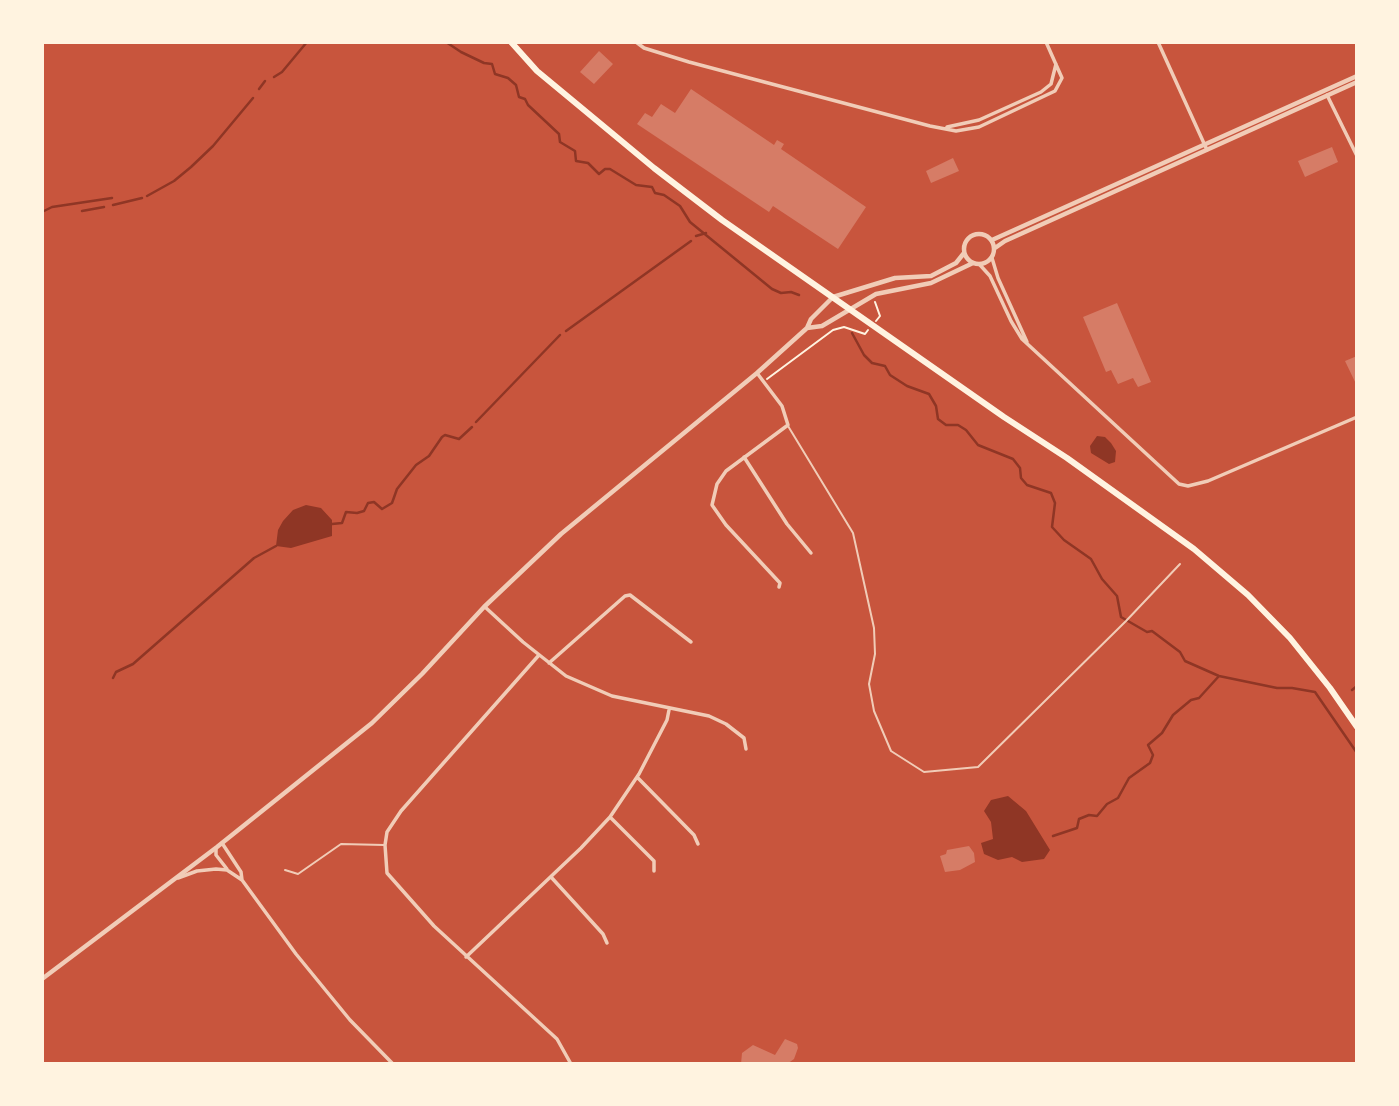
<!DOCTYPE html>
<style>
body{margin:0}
#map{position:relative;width:1399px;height:1106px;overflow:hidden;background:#c8553d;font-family:"PT Sans Narrow",sans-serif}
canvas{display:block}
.frame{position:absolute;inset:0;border:44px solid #fff3e0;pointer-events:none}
</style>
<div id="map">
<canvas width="1399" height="1106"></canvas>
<div class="frame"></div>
</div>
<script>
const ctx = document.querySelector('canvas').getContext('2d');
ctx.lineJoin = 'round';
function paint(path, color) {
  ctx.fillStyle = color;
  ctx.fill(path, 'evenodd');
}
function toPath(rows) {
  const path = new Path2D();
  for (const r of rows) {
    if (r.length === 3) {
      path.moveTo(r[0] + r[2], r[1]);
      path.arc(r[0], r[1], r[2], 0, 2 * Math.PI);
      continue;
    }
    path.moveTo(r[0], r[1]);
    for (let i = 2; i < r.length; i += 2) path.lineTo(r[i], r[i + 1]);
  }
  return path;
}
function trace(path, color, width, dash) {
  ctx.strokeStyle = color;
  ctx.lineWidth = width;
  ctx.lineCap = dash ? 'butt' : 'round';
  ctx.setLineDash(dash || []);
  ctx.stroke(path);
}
paint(toPath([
 [1097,436,1105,437,1111,443,1116,451,1115,462,1109,464,1091,453,1090,446],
 [306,505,321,508,332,520,332,536,291,548,276,546,278,530,283,521,293,510],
 [1008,796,1026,811,1050,850,1044,859,1022,862,1012,857,998,860,984,854,981,843,993,839,991,822,984,811,991,800]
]), '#8f3625');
trace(toPath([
 [446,42,461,52,484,63,492,64,495,74,508,78,516,85,519,97,525,99,528,105,559,134,560,142,575,151,576,161,588,163,599,174,605,169,610,169,636,185,652,187,655,193,664,195,680,206,690,222,772,289,781,293,791,292,799,295],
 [274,77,282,72,307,42],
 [259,89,265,81],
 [147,196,174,181,191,167,213,146,253,98],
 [113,205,142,198],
 [82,211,104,207],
 [42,212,52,207,112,198],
 [696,236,706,233],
 [566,331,691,241],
 [852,333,864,355,872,363,885,366,890,375,907,386,929,394,936,406,938,419,946,425,958,425,966,430,978,445,1013,459,1020,468,1021,478,1027,485,1051,493,1055,503,1052,527,1064,540,1091,559,1102,579,1117,596,1121,617,1147,632,1152,631,1180,652,1185,661,1219,676,1277,688,1292,688,1315,692,1357,753],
 [476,422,560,335],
 [332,524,342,523,346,512,357,513,364,511,368,503,374,502,382,509,392,503,397,489,416,465,429,456,442,437,445,435,459,439,472,427],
 [113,678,116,672,133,664,254,558,276,546],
 [1352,690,1357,686],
 [1053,836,1077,828,1079,819,1089,815,1097,816,1107,804,1118,798,1129,778,1150,763,1153,755,1148,745,1162,733,1173,715,1191,700,1199,698,1219,676]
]), '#8f3625', 2.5);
paint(toPath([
 [599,51,613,64,594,84,580,72],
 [691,89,774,145,777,140,784,144,781,149,866,207,838,249,773,206,769,212,637,124,645,113,652,117,661,104,675,113],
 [1332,147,1338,162,1305,177,1298,161],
 [953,158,959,171,931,183,926,171],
 [1117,303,1151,382,1138,387,1133,378,1118,384,1111,370,1106,372,1083,317],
 [1357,356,1357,386,1345,361],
 [969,846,974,853,975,862,960,870,945,872,940,856,946,854,947,850],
 [785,1039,797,1044,798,1048,794,1059,787,1064,741,1064,742,1053,753,1045,775,1055]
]), '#d67c66');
trace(toPath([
 [875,302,880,316,876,321],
 [767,379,833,330,844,327,865,334,868,330]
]), '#fff3e0', 2);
trace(toPath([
 [788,426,853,533,874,628,875,654,869,684,874,711,891,751,924,772,978,767,1126,621,1180,564],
 [285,870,298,874,341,844,384,845]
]), '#f1ccb7', 2);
trace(toPath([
 [636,42,644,48,689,62,930,126,956,131,979,127,1055,91,1062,78,1046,42],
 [1158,42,1207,150],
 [1327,95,1357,156],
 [947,127,979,120,1041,92,1051,84,1056,64],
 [992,258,998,278,1027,342],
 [980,265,990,276,1011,321,1022,339,1179,484,1188,486,1208,481,1357,417],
 [757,373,782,406,788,425,726,471,717,484,712,505,726,525,780,583,779,587],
 [744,457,787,524,811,553],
 [485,607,523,642,566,676,612,696,709,716,726,724,744,738,746,749],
 [539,655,401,811,387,832,385,845,387,873,434,926,557,1039,571,1064],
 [549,663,625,596,630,595,691,642],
 [637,777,694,835,698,844],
 [610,817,654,861,654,871],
 [222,843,241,872,242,880,296,954,350,1020,393,1064],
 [216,849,216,855,227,869],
 [551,877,603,934,607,943],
 [178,878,197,871,216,869,227,870,242,880],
 [466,957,581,848,610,817,639,774,667,720,669,710]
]), '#f1ccb7', 3.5);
trace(toPath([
 [979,249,15],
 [992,240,1357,76],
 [995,248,1005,241,1357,82],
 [807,328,822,326,876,294,931,283,973,263],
 [42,979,217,847,372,723,422,674,484,607,561,534,757,373,807,328,811,319,833,297,895,278,931,276,956,263,964,253]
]), '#f1ccb7', 4.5);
trace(toPath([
 [511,42,537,71,572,100,654,168,722,220,1004,417,1067,458,1194,549,1248,595,1290,638,1330,688,1357,727]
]), '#fff3e0', 6);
</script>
